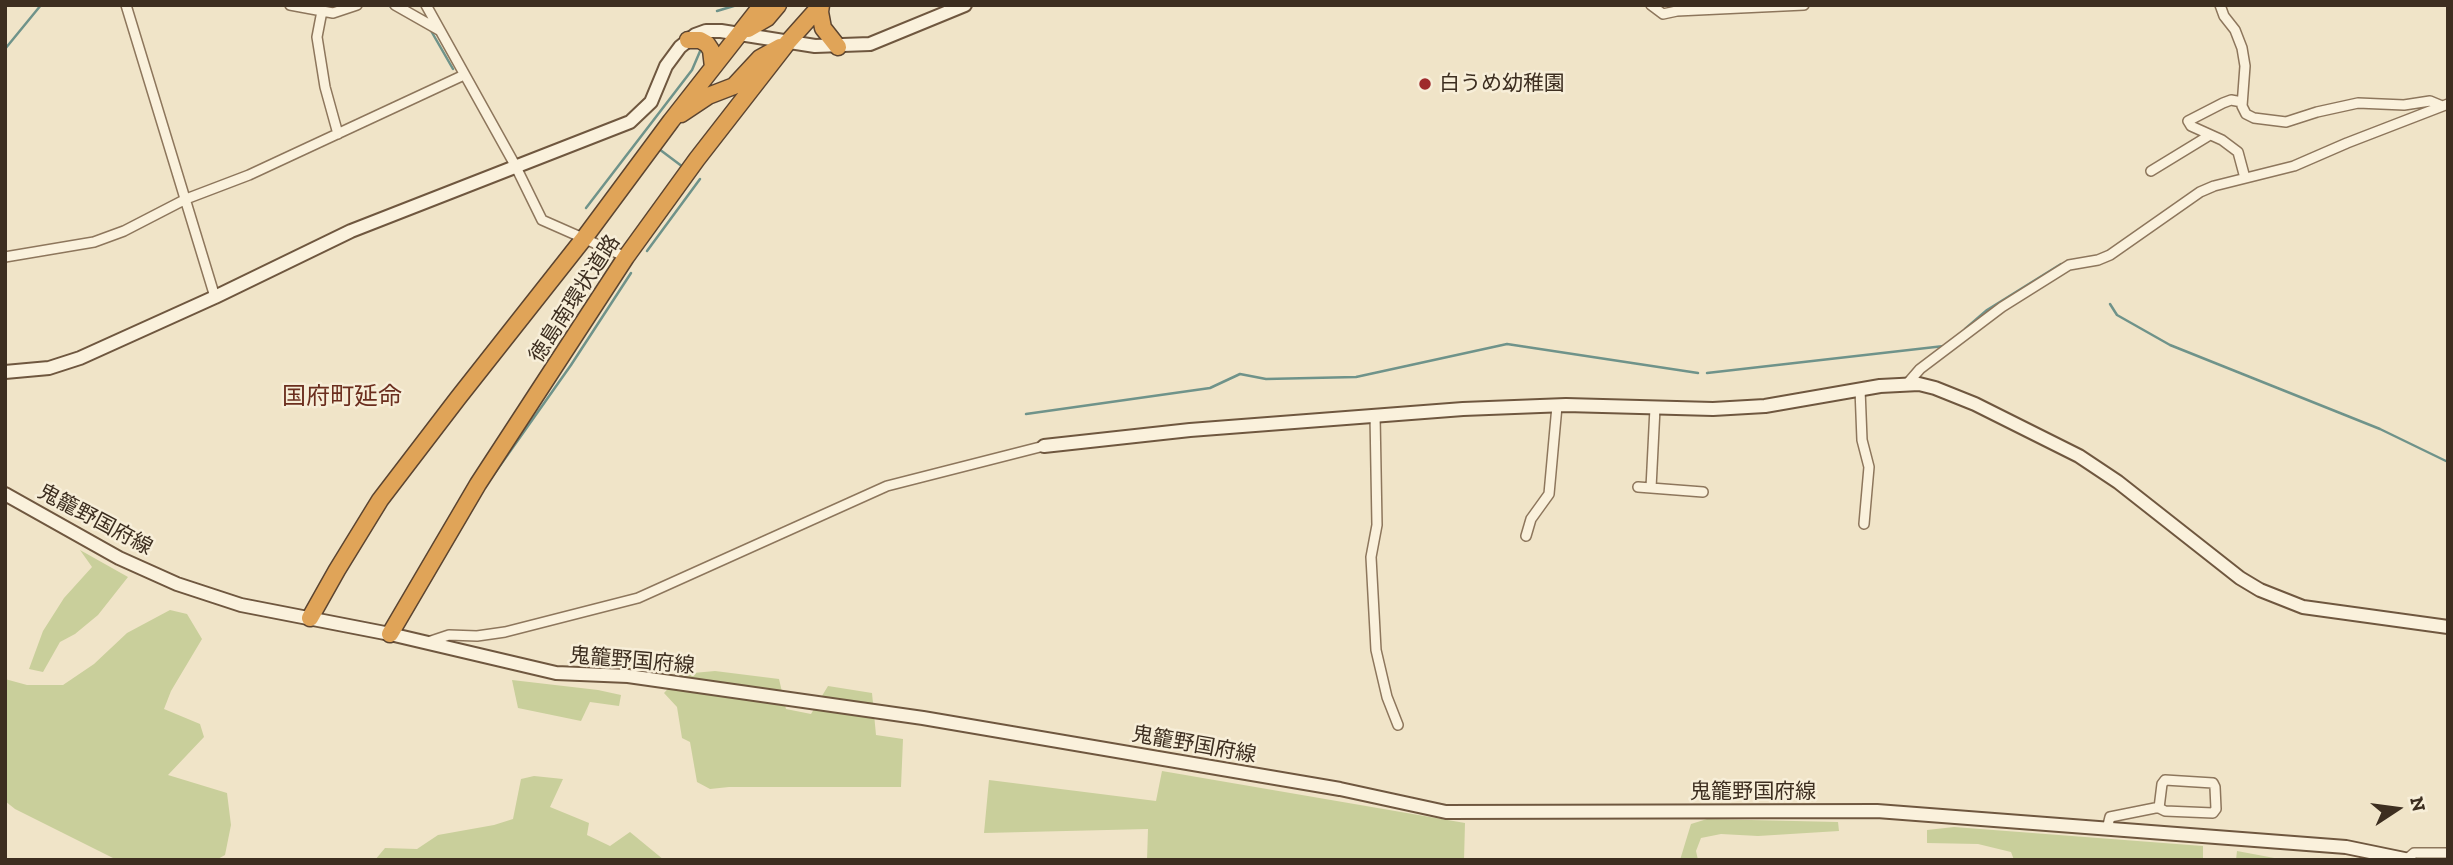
<!DOCTYPE html>
<meta charset="utf-8">
<style>
body{margin:0}
#map{position:relative;width:2453px;height:865px;overflow:hidden;background:#f0e4c8;font-family:"Zilla Slab",serif}
canvas{display:block}
.frame{position:absolute;inset:0;border:7px solid #3d2e20;pointer-events:none}
.north{position:absolute;left:2362px;top:774px;width:70px;height:70px;-webkit-text-stroke:5px #f7eed8;paint-order:stroke;rotate:77deg;font-size:19px;font-weight:700;line-height:28px;text-align:center;color:#3d2e20}
.north::after{content:'';display:block;margin:auto;width:24px;height:32px;background:#3d2e20;clip-path:polygon(50% 0,100% 100%,50% 72%,0 100%)}
</style>
<div id="map">
<canvas width="2453" height="865"></canvas>
<div class="frame"></div>
<div class="north">N</div>
</div>
<script>
const ctx = document.querySelector('canvas').getContext('2d');
ctx.lineJoin = 'round';
function paint(path, color) {
  ctx.fillStyle = color;
  ctx.fill(path, 'evenodd');
}
function toPath(rows) {
  const path = new Path2D();
  for (const r of rows) {
    path.moveTo(r[0], r[1]);
    for (let i = 2; i < r.length; i += 2) path.lineTo(r[i], r[i + 1]);
  }
  return path;
}
function trace(path, color, width, dash) {
  ctx.strokeStyle = color;
  ctx.lineWidth = width;
  ctx.lineCap = dash ? 'butt' : 'round';
  ctx.setLineDash(dash || []);
  ctx.stroke(path);
}
function drawText(font, color, halo, rows, align = 'center') {
  ctx.font = font + ' "Zilla Slab","Noto Sans JP",serif';
  ctx.lineWidth = 5;
  ctx.setLineDash([]);
  ctx.textBaseline = 'middle';
  ctx.strokeStyle = halo;
  ctx.fillStyle = color;
  for (const [text, x, y, turn = 0] of rows) {
    ctx.save();
    ctx.translate(x, y);
    ctx.rotate((+turn || 0) * Math.PI / 180);
    ctx.textAlign = isNaN(turn) ? turn : align;
    if (halo) ctx.strokeText(text, 0, 0);
    ctx.fillText(text, 0, 0);
    ctx.restore();
  }
}
paint(toPath([
 [80,550,128,577,98,615,75,634,60,642,43,672,29,669,43,631,64,598,92,567],
 [170,610,187,614,202,639,171,691,164,709,200,724,204,737,168,775,227,793,231,825,225,855,216,860,117,860,15,809,5,801,5,679,27,685,63,685,94,664,127,633],
 [715,671,779,679,786,709,811,714,828,686,872,693,876,735,903,739,901,787,729,787,710,789,697,782,690,742,682,738,677,707,664,693,682,674],
 [512,680,598,690,621,695,619,706,590,702,581,721,518,708],
 [1162,771,1465,823,1464,860,1147,860,1148,829,984,833,989,780,1156,801],
 [534,776,563,779,550,807,589,823,587,835,610,846,630,832,664,860,375,860,385,848,417,849,438,835,494,825,513,819,521,779],
 [1707,819,1838,822,1839,831,1758,836,1721,834,1701,838,1696,851,1698,860,1680,860,1691,824],
 [1954,827,2203,846,2203,860,2014,860,2011,852,1978,844,1927,843,1927,830],
 [2237,851,2285,860,2236,860]
]), '#c9cf9b');
trace(toPath([
 [388,5,394,9],
 [717,11,737,5],
 [430,29,453,69],
 [5,49,41,5],
 [659,149,683,167],
 [586,208,692,70,701,49],
 [647,251,700,179],
 [2110,304,2117,315,2170,345,2380,429,2448,462],
 [1965,329,1987,310,2061,264],
 [1707,373,1944,346],
 [1026,414,1210,388,1240,374,1266,379,1356,377,1507,344,1698,373],
 [487,484,571,365,631,273]
]), '#6f938a', 2.5);
const street = toPath([
 [126,5,215,297],
 [290,5,333,13,357,5],
 [395,5,439,30],
 [426,5,515,165,542,220,626,257],
 [1651,5,1663,14,1677,11,1804,5],
 [2220,5,2224,16,2235,30,2242,48,2245,66,2242,106,2246,114,2254,118,2286,122,2317,112,2358,103,2404,105,2430,101,2442,106],
 [322,11,317,37,325,87,338,134],
 [2242,102,2231,100,2223,103,2188,121,2191,126,2222,140,2238,152,2245,178],
 [2151,171,2210,135],
 [5,257,94,242,124,231,186,199,249,175,464,75],
 [1907,384,1920,369,2002,307,2069,265,2098,260,2110,255,2200,192,2214,186,2294,166,2347,143,2448,104],
 [1860,389,1862,440,1869,467,1864,524],
 [1375,415,1377,525,1371,557,1376,650,1387,697,1398,725],
 [1638,487,1703,492],
 [1651,488,1655,408],
 [1526,536,1531,519,1549,494,1557,406],
 [428,642,449,635,477,636,505,632,638,598,887,486,1044,446],
 [2107,829,2110,817,2155,808,2159,808,2165,811,2213,813,2216,809,2215,787,2213,783,2165,780,2162,784,2159,808],
 [2407,859,2414,853,2448,853]
]);
const secondary = toPath([
 [5,372,49,368,80,358,215,297,351,231,630,122,651,102,666,66,680,47,695,35,706,31,721,31,815,46,870,44,965,5],
 [1044,446,1190,430,1463,409,1566,405,1713,409,1765,406,1880,386,1919,384,1935,388,1975,404,2079,456,2118,482,2240,578,2260,590,2303,607,2448,627],
 [5,494,119,558,177,584,241,605,390,634,556,673,628,676,923,718,1340,789,1446,812,1877,811,2346,847,2409,860]
]);
const highway = toPath([
 [821,5,820,12,823,28,838,47],
 [748,29,767,18,778,5],
 [688,40,700,40,707,44,711,50,713,67],
 [681,114,708,96,734,86,760,58,780,47],
 [310,618,337,570,380,500,458,398,585,237,671,121,762,5],
 [390,634,478,484,626,257,697,159,788,42,821,5]
]);
trace(street, '#8d765c', 12);
trace(secondary, '#6f573f', 16);
trace(highway, '#5b4430', 19);
trace(street, '#faf1dc', 9);
trace(secondary, '#faf1dc', 12);
trace(highway, '#e0a458', 16);
for (const [x, y, r, color] of [
 [1425,84,7,"#9e2a2b"]
]) {
  const dot = new Path2D();
  dot.arc(x, y, r, 0, 2 * Math.PI);
  ctx.fillStyle = color;
  ctx.fill(dot);
  trace(dot, '#f7eed8', 2.5);
}
drawText('21px', '#3d2e20', '#f7eed8', [
 ["白うめ幼稚園",1439,84]
], 'left');
drawText('21px', '#3d2e20', '#f7eed8', [
 ["徳島南環状道路",575,299,-57],
 ["鬼籠野国府線",95,520,28],
 ["鬼籠野国府線",632,661,5],
 ["鬼籠野国府線",1194,745,10],
 ["鬼籠野国府線",1753,792]
]);
drawText('24px', '#6b2e1e', '#f7eed8', [
 ["国府町延命",342,397]
]);
</script>
